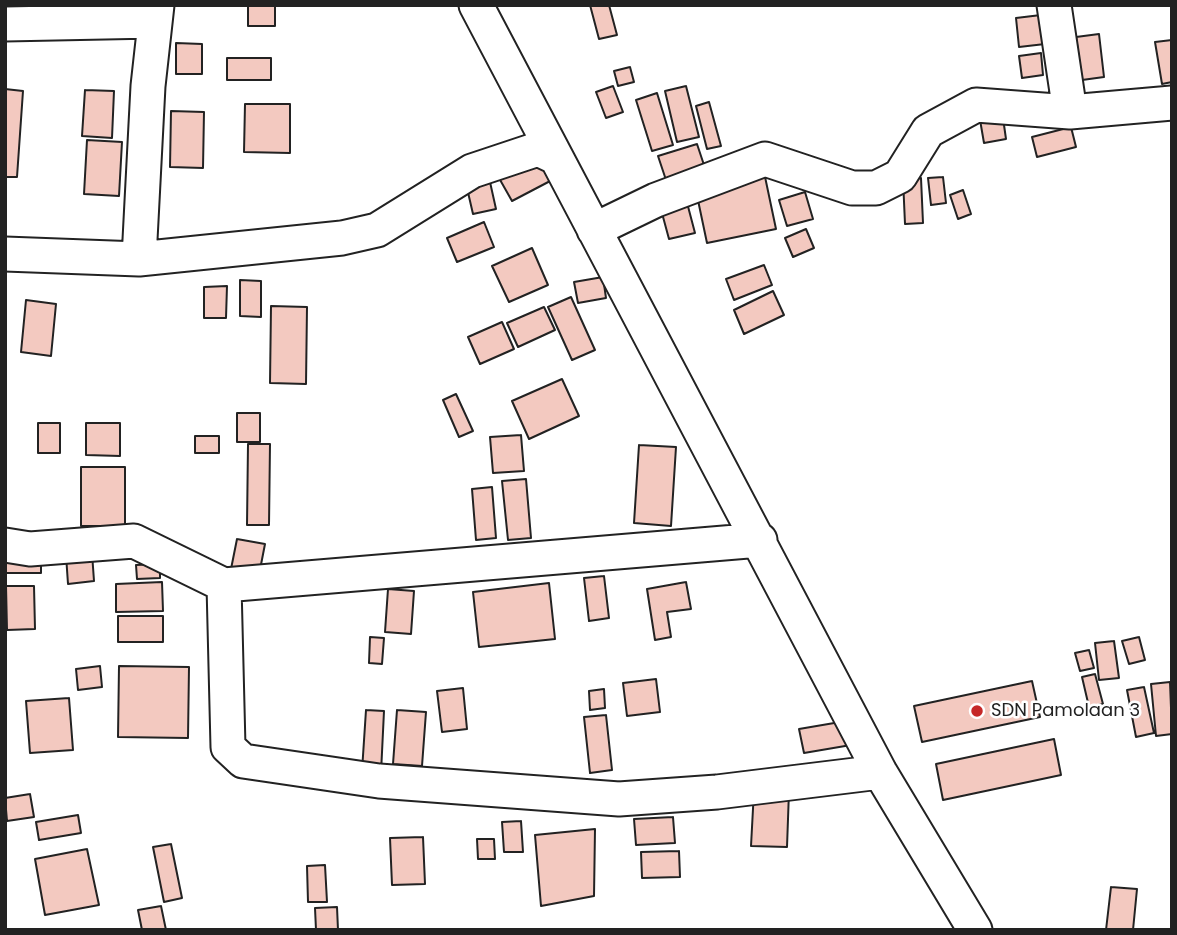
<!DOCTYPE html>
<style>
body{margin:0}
#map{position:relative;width:1177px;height:935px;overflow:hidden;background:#fff;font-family:Poppins,sans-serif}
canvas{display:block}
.frame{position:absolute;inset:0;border:7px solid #222;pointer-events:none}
</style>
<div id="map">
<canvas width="1177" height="935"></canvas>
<div class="frame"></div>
</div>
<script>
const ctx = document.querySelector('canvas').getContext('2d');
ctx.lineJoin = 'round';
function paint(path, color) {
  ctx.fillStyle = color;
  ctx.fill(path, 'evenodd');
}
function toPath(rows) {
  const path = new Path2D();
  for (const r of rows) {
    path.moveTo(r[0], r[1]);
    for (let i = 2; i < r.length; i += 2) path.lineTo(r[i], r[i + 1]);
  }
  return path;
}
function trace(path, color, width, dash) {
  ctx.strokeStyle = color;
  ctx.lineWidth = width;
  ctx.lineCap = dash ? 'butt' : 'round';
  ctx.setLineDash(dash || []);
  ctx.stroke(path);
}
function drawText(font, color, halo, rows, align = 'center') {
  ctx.font = font + ' Poppins,sans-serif';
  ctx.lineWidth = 5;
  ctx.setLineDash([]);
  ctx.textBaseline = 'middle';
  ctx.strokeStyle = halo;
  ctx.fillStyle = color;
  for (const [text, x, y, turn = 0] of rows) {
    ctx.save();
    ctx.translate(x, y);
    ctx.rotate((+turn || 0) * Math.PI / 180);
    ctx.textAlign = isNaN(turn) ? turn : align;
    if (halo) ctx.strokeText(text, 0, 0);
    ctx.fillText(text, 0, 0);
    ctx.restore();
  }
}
const building = toPath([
 [248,5,275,5,275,26,248,26,248,5],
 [590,5,609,5,617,35,599,39,590,5],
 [1041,15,1045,44,1019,47,1016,18,1041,15],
 [1099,34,1104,77,1082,80,1076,37,1099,34],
 [1172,40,1172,82,1162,84,1155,42,1172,40],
 [176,43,202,44,202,74,176,74,176,43],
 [1041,53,1043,75,1022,78,1019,56,1041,53],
 [227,58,271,58,271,80,227,80,227,58],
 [630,67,634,82,618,86,614,71,630,67],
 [613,86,623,112,606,118,596,92,613,86],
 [686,86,699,137,677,142,665,91,686,86],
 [5,89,23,91,17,177,5,177,5,89],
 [85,90,114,91,112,138,82,136,85,90],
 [657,93,673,145,652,151,636,100,657,93],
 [709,102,721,146,707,149,696,106,709,102],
 [245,104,290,104,290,153,244,152,245,104],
 [171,111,204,112,203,168,170,167,171,111],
 [1002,111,1006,139,984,143,979,114,1002,111],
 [1071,127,1076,147,1037,157,1032,137,1071,127],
 [87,140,122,142,119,196,84,194,87,140],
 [697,144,707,174,668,186,658,156,697,144],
 [541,155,554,179,512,201,499,178,541,155],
 [764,172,776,229,707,243,695,186,764,172],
 [943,177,946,203,931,205,928,178,943,177],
 [921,178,923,223,905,224,903,179,921,178],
 [490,182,496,209,473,214,467,188,490,182],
 [963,190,971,214,958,219,950,195,963,190],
 [805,192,813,219,787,226,779,200,805,192],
 [685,195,695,233,669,239,659,202,685,195],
 [484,222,494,247,457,262,447,238,484,222],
 [806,229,814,248,793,257,785,238,806,229],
 [532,248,548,285,509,302,492,266,532,248],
 [764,265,772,285,734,300,726,279,764,265],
 [603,277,606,298,578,303,574,282,603,277],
 [240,280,261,281,261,317,240,316,240,280],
 [227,286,226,318,204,318,204,287,227,286],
 [773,291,784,315,744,334,734,310,773,291],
 [571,297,595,350,572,360,548,307,571,297],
 [26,300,56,304,51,356,21,352,26,300],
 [271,306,307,307,306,384,270,383,271,306],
 [544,307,555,330,518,347,507,323,544,307],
 [502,322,514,349,480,364,468,337,502,322],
 [562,379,579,416,529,439,512,401,562,379],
 [456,394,473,431,459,437,443,400,456,394],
 [237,413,260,413,260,442,237,442,237,413],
 [38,423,60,423,60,453,38,453,38,423],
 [86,423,120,423,120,456,86,455,86,423],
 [521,435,524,471,493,473,490,437,521,435],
 [195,436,219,436,219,453,195,453,195,436],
 [248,444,270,444,269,525,247,525,248,444],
 [639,445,676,447,671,526,634,523,639,445],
 [81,467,125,467,125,526,81,526,81,467],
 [526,479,531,538,508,540,502,481,526,479],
 [492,487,496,538,476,540,472,489,492,487],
 [237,539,265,544,258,580,230,574,237,539],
 [5,553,41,553,41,573,5,573,5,553],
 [92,553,94,581,68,584,66,555,92,553],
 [160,564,160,578,137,579,136,565,160,564],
 [604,576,609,618,589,621,584,578,604,576],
 [162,582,163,611,116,612,116,584,162,582],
 [686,582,691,609,667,612,671,637,655,640,647,589,686,582],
 [549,583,555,639,479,647,473,592,549,583],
 [6,586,34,586,35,629,7,630,6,586],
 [388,589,414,591,411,634,385,632,388,589],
 [118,616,163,616,163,642,118,642,118,616],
 [370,637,384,638,382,664,369,663,370,637],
 [1139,637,1145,660,1129,664,1122,641,1139,637],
 [1114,641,1119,678,1099,680,1095,643,1114,641],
 [1089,650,1094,668,1080,671,1075,653,1089,650],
 [100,666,102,687,78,690,76,669,100,666],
 [119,666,189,667,188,738,118,737,119,666],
 [1095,674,1103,704,1089,707,1082,677,1095,674],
 [656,679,660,712,627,716,623,683,656,679],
 [1032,681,1040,717,922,742,914,706,1032,681],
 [1170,682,1172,734,1156,736,1151,684,1170,682],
 [1144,687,1154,733,1136,737,1127,690,1144,687],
 [463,688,467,729,442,732,437,691,463,688],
 [604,689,605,708,590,710,589,691,604,689],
 [69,698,73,750,30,753,26,701,69,698],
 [366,710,384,711,381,773,362,771,366,710],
 [397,710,426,712,422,766,393,764,397,710],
 [606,715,612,770,590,773,584,717,606,715],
 [846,721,851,745,804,753,799,729,846,721],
 [1054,739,1061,775,943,800,936,764,1054,739],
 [754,790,789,791,787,847,751,846,754,790],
 [30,794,34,817,7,821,5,798,30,794],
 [78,815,81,833,39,840,36,822,78,815],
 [673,817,675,843,636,845,634,819,673,817],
 [521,821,523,852,504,852,502,822,521,821],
 [595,829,594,896,541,906,535,835,595,829],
 [423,837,425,884,392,885,390,838,423,837],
 [477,839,494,839,495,859,478,859,477,839],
 [171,844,182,898,164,902,153,847,171,844],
 [87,849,99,905,45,915,35,859,87,849],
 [679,851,680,877,642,878,641,852,679,851],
 [325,865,327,902,308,902,307,866,325,865],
 [1111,887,1137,889,1133,930,1106,930,1111,887],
 [161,906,166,930,142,930,138,910,161,906],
 [337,907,338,930,316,930,315,908,337,907]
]);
paint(building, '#f3c9c0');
trace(building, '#222', 2);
const minor = toPath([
 [476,5,880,772,975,930],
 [1054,5,1070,112],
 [5,24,155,21],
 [594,230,656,200,765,159,852,188,876,188,900,176,928,131,976,105,1070,112,1172,103],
 [5,254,139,259,342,238,377,230,472,171,538,149,555,157],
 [139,259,148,86,157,5],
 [5,545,30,549,134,541,224,585,760,540],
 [224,585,228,747,243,761,379,781,619,799,717,792,880,772]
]);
trace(minor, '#222', 37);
trace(minor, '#fff', 33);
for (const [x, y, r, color] of [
 [977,711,7,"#c62828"]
]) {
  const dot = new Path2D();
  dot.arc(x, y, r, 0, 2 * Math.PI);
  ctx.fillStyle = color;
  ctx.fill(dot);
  trace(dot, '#fff', 2.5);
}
drawText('18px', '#222', '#fff', [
 ["SDN Pamolaan 3",991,711]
], 'left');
</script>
